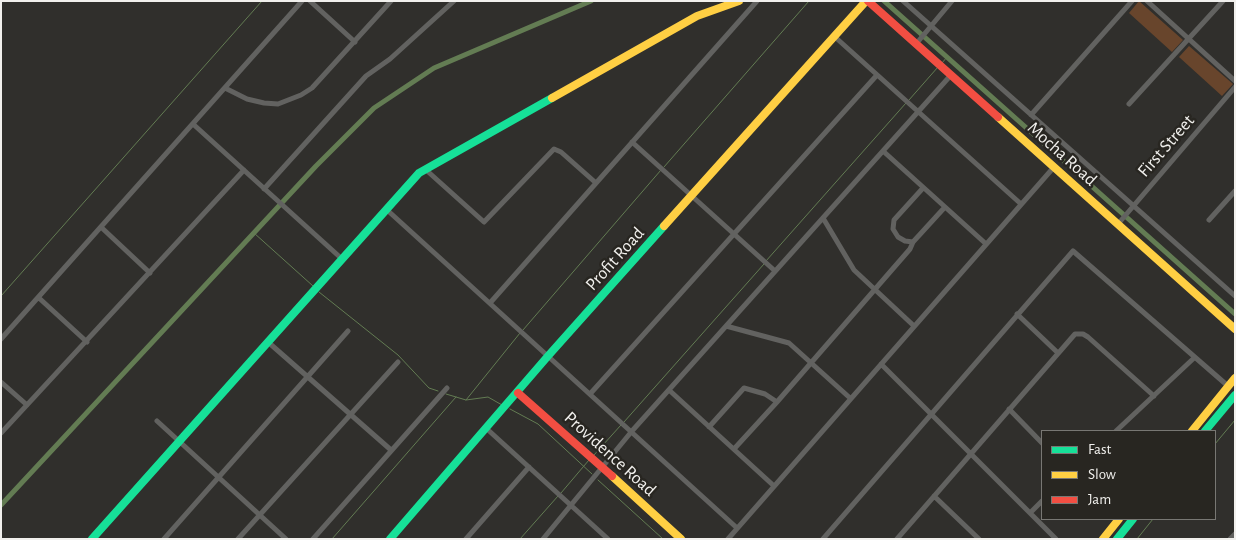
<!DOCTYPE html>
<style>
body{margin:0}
#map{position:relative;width:1236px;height:540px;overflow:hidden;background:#302f2c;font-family:"Alegreya Sans",sans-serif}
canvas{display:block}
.frame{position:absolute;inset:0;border:2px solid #f1f0ed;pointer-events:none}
.legend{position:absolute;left:1041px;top:430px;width:175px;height:90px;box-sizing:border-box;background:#282621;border:1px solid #787773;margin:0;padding:6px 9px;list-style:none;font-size:15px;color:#f1f0ed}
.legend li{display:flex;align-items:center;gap:10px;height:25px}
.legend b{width:25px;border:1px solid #787773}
</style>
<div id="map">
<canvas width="1236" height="540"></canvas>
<div class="frame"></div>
<ul class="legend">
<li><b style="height:6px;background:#16e098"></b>Fast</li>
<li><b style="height:6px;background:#ffcf43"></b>Slow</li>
<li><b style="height:6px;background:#f24e42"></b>Jam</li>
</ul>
</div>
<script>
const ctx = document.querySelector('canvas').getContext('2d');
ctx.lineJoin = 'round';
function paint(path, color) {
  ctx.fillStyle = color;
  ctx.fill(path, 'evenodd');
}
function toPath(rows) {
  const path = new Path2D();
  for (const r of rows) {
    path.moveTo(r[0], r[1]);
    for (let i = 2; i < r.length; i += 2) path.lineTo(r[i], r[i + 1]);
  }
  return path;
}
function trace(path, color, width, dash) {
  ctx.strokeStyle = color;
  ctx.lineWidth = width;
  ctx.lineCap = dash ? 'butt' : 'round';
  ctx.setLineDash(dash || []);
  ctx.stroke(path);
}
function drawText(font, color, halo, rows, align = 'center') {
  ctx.font = font + ' "Alegreya Sans",sans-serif';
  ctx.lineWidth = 5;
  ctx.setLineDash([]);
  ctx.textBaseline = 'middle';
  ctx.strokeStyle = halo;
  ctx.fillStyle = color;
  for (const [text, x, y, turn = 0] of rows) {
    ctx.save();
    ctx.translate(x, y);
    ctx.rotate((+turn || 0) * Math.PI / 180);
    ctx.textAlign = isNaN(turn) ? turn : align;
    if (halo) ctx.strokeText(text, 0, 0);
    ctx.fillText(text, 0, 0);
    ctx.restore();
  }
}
paint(toPath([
 [1139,1,1183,40,1172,52,1129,13],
 [1189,46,1233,84,1222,96,1179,57]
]), '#68452c');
trace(toPath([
 [942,63,947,57],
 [909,100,938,67],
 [664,167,809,1],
 [254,233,313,286],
 [766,261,906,103],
 [319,292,398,355,429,388,438,391],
 [1,296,262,1],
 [523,330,661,170],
 [446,394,466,400,488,397,502,405],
 [466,400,520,333],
 [510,409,538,424,592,474],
 [624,422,764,264],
 [1215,444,1235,420],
 [594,455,621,425],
 [598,480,663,539],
 [561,493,589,460],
 [332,539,456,397],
 [520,539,558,496],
 [1137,539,1153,519]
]), '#637c53', 1);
trace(toPath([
 [884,1,1235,314],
 [1,505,316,166,374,108,434,68,591,1]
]), '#637c53', 5);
trace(toPath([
 [310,1,355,42],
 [903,1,1235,296],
 [1147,1,1235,81],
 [835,37,1021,204],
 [916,44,952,1],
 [225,88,247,99,264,103,278,104,301,95,312,88,391,1],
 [1129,104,1223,1],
 [1031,115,1132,1],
 [193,124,342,259],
 [632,142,775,271],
 [883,151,985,243],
 [425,169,484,222,554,149,561,152,596,183],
 [923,188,894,220,893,229,898,237,905,241,913,242,945,207],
 [264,189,366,76,390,59,454,1],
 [386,209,737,528],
 [823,218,854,270,914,326],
 [1209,220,1235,191],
 [1118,224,1235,87],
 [102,228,150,273],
 [39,298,87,342],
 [490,303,757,1],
 [1017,314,1058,353],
 [726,326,789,343,850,398],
 [1,339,302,1],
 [268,342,391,450],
 [881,364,1056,539],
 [1,382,27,405],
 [669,390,774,486],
 [590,394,877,75],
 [777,402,910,249,913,242],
 [1009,409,1042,443],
 [157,421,286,539],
 [709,427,744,388,765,394,777,402,734,449],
 [487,429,608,539],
 [1116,431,1194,358],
 [1,433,244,170],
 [934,496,979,539],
 [1030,513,1042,501],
 [164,539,348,331],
 [238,539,398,362],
 [313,539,447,388],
 [466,539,529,467],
 [543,539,632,431,951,75],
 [728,539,1054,167],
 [823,539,1073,251,1228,386],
 [897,539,1075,334,1083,334,1088,337,1154,396],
 [1230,539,1235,534]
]), '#626260', 5);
trace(toPath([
 [1205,431,1235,395],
 [92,539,419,173,552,98],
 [390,539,548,356,664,226],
 [1117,539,1133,519]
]), '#16e098', 8);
trace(toPath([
 [552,98,697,16,739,1],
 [998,117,1235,329],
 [664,226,866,1],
 [1192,431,1235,378],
 [612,476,681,539],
 [1103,539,1119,519]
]), '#ffcf43', 8);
trace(toPath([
 [868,1,998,117],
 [518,393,612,476]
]), '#f24e42', 8);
drawText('18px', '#f1f0ed', '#282621', [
 ["First Street",1166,146,-49],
 ["Mocha Road",1062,154,42],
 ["Profit Road",615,259,-48],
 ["Providence Road",610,454,42]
]);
</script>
